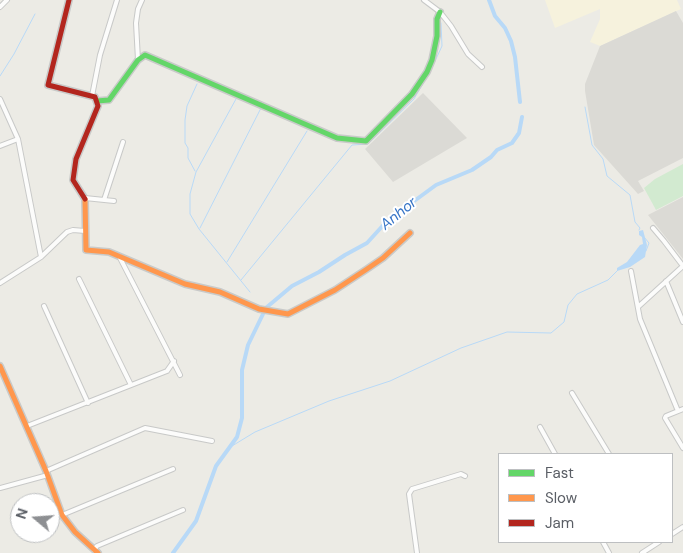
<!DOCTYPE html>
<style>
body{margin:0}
#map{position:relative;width:683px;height:553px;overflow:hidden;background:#ecebe5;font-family:"DM Sans",sans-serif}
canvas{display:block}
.legend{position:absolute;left:498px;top:453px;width:175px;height:90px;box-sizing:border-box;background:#fff;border:1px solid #bdbfc1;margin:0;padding:6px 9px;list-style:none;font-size:15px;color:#5a5e65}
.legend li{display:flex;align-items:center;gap:10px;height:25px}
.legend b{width:25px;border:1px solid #bdbfc1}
.north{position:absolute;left:10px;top:493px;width:50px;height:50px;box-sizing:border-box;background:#fff;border:1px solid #bdbfc1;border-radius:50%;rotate:288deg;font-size:14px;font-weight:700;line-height:20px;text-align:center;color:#5a5e65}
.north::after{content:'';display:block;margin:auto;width:18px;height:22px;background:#8d8f92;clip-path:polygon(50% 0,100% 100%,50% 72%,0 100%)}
</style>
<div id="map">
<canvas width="683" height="553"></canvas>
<ul class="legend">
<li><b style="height:6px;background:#63d668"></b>Fast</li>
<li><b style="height:6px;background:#ff974d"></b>Slow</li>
<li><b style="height:6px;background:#b3261e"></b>Jam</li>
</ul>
<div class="north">N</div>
</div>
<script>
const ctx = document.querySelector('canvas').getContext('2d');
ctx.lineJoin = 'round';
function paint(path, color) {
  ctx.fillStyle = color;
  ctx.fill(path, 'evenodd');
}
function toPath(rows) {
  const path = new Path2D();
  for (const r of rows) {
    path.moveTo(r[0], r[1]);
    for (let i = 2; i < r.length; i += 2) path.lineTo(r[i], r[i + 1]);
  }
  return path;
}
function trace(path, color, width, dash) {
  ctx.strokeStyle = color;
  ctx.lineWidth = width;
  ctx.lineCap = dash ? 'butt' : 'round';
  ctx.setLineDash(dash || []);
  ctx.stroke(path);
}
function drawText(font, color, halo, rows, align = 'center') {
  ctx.font = font + ' "DM Sans",sans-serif';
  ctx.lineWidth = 4;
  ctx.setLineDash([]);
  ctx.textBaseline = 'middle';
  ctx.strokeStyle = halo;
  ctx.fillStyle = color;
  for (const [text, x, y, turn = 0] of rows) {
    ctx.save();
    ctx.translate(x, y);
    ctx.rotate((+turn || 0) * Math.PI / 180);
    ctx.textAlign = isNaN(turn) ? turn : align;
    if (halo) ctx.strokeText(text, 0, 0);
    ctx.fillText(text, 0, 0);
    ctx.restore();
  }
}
paint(toPath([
 [545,0,677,0,681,9,600,46,590,42,600,19,600,9,555,28]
]), '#f6f2dd');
paint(toPath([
 [676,11,683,23,683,158,638,181,644,191,638,194,594,145,585,91,585,84,600,46],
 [423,93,467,138,393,182,365,149],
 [683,197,683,259,648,215]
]), '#dbdad5');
paint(toPath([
 [683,164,683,196,656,210,644,188,655,179]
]), '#d2ead0');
paint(toPath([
 [643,230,647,245,645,257,630,267,617,271,617,268,627,262,640,245,643,244,642,237,639,235,639,231]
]), '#b8d9f7');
trace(toPath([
 [430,72,442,46,441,23],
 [0,76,14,54,35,14],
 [236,99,196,172,190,194,190,214,199,229,250,292],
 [585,107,592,145,603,159,607,176,630,195,635,222,640,228,639,230],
 [195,171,188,158,188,148,185,143,185,120,187,106,197,84],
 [200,228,261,108],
 [644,237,649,243,646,251],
 [227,262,307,131],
 [241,280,352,145,368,144,414,99,428,75],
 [266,306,268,306],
 [232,446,255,432,329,401,390,381,461,348,507,332,551,333,564,322,568,305,577,294,608,280,618,270]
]), '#b8d9f7', 1);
trace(toPath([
 [489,0,495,16,505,28,511,41,515,57,520,102],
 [267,307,292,286,319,272,345,255,367,243,387,221,436,185,472,170,491,157,497,150,512,143,519,133,522,117],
 [173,553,196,521,216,466,237,437,242,418,242,370,248,345,263,314]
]), '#b8d9f7', 4);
const street = toPath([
 [424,0,440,12,451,26,468,54,482,67],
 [0,7,7,0],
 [138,60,136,23,138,9,142,0],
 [92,96,100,55,117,0],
 [0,99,18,139,41,257],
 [0,146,18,139],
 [85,198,114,201],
 [104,200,123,142],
 [653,228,664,241,683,266],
 [119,256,180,375],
 [631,271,640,319,678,411],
 [79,279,131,385],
 [666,281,683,322],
 [0,283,41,257,67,232,73,230,85,231],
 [44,306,88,403],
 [638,307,683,266],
 [572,393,609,454],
 [683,409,666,416,665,418,683,448],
 [27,426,167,371,174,361],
 [540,427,555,454],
 [46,471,145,428,212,441],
 [0,488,48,475],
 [62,515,173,469],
 [672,534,683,527],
 [603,542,609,553],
 [94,550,97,546,183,510],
 [417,553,409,494,412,489,461,474,465,476],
 [642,553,659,542]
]);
const fast = toPath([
 [97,101,109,100,138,60,145,55,337,138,366,141,412,94,427,72,432,60,437,36,437,19,440,12]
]);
const slow = toPath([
 [85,199,86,250,109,252,185,284,220,292,259,309,288,314,335,290,367,269,383,258,410,233],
 [0,366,46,471,62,515,75,532,98,553]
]);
const jam = toPath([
 [69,0,48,85,95,97,98,106,76,159,73,180,85,199]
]);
trace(street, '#c8c9c8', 6);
trace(fast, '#c9cac9', 8);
trace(slow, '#c9cac9', 8);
trace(jam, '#c9cac9', 8);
trace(street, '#fcfcfb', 4);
trace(fast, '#63d668', 5);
trace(slow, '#ff974d', 5);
trace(jam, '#b3261e', 5);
drawText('italic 15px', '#3674c6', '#fff', [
 ["Anhor",399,214,-39]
]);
</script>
